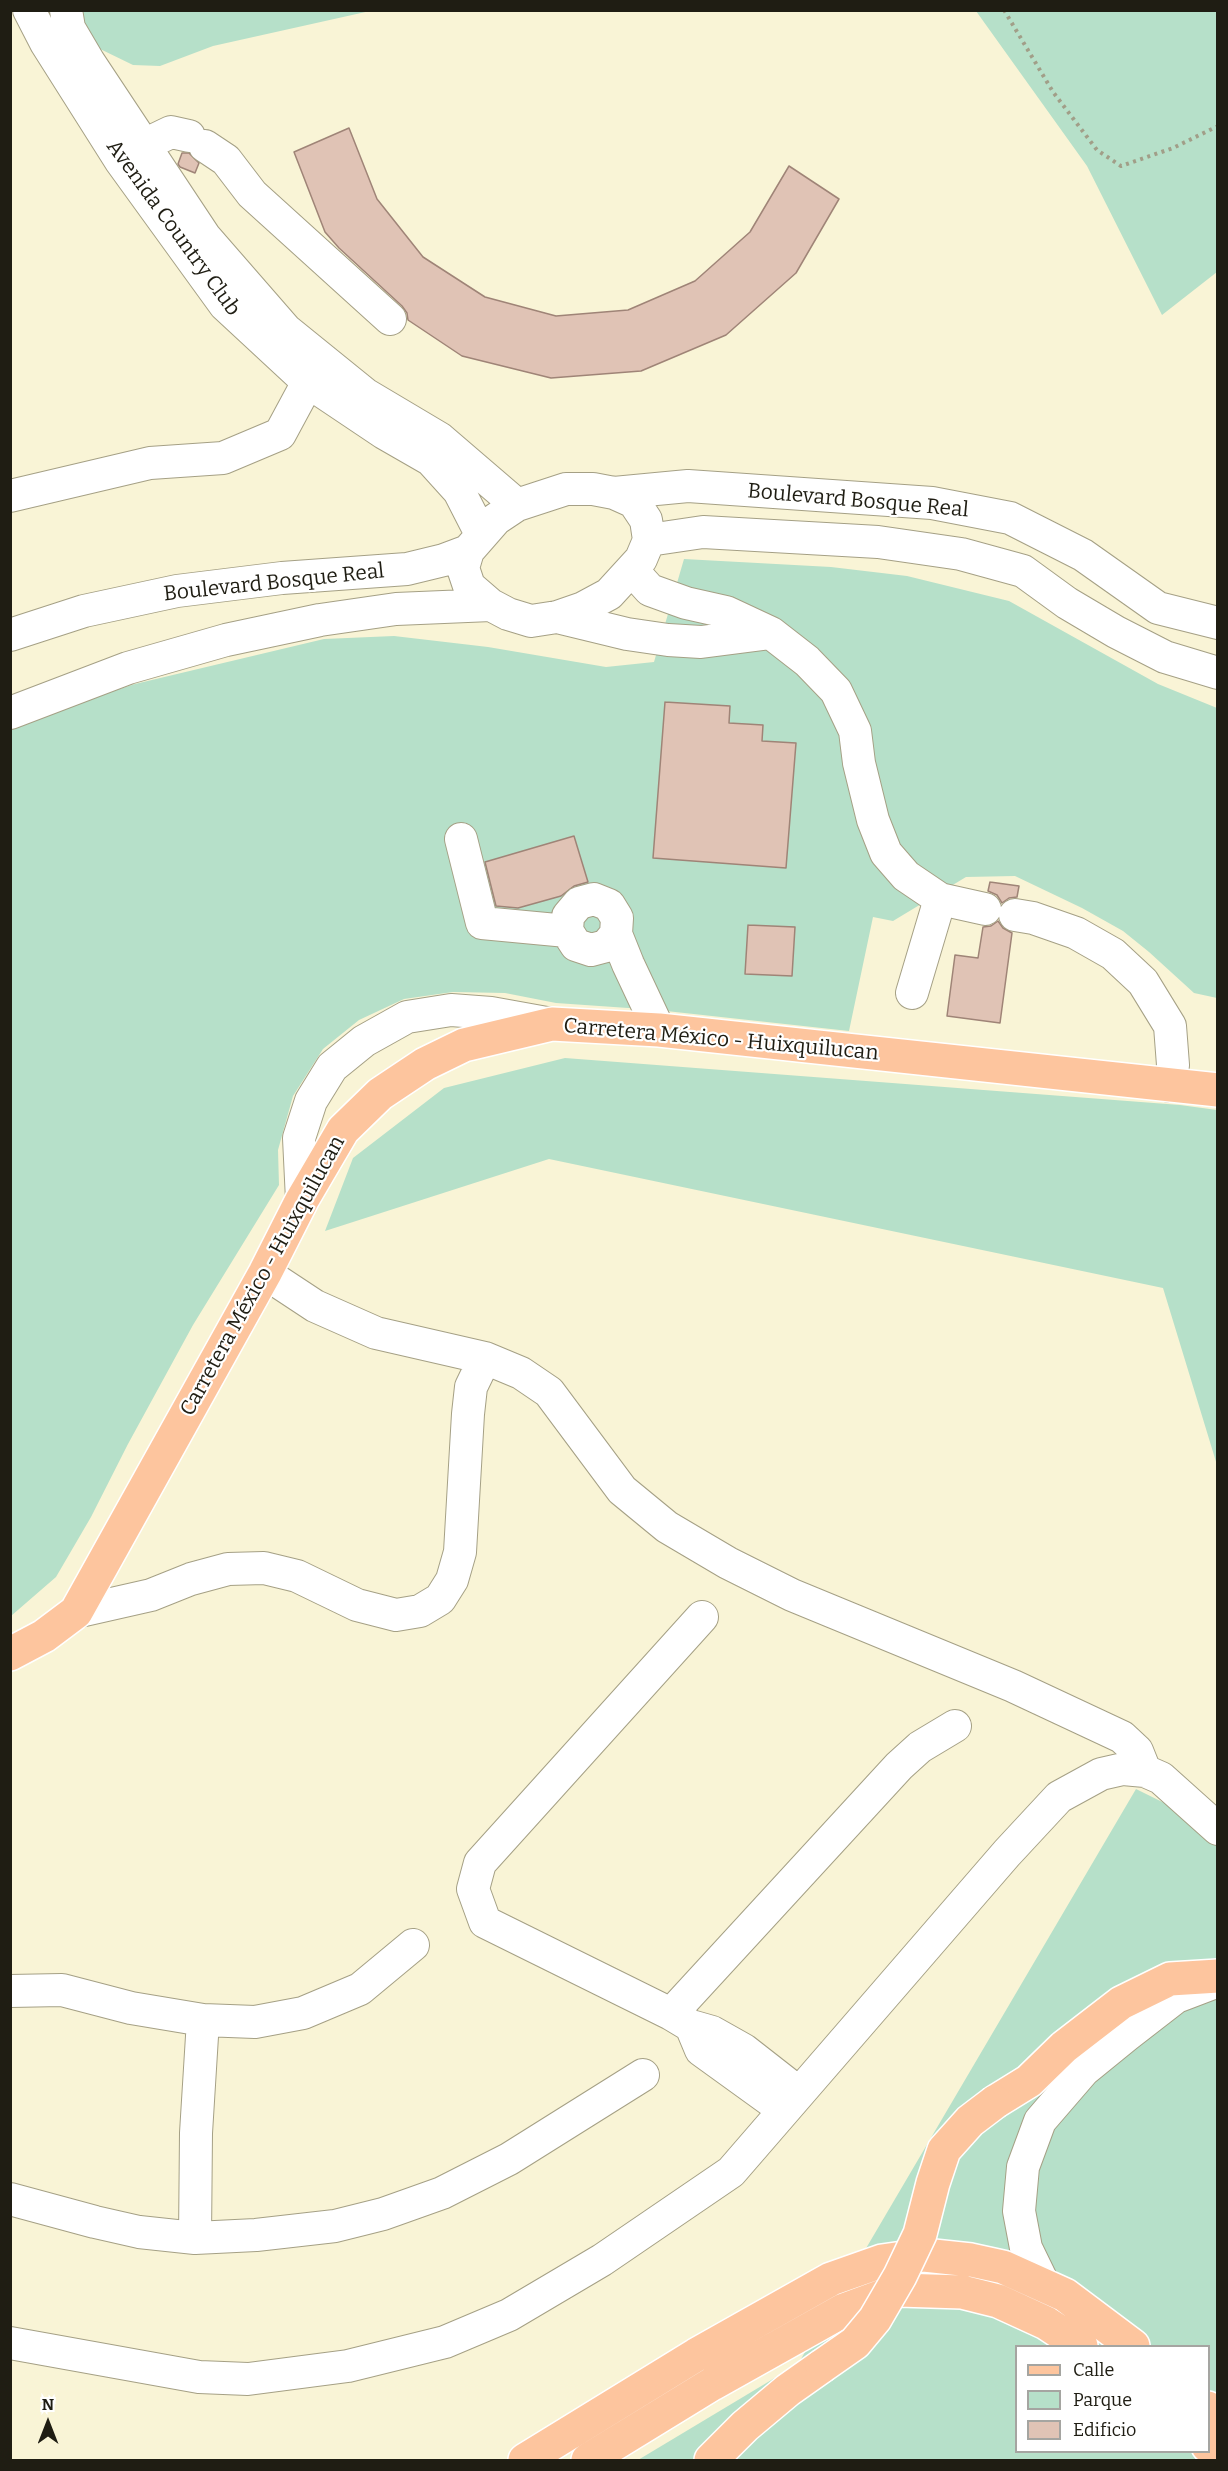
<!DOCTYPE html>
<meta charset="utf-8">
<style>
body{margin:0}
#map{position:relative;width:1228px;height:2471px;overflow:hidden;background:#f9f4d6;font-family:Bitter,serif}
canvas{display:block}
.frame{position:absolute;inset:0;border:12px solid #1f1d13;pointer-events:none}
.legend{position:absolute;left:1015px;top:2345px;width:195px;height:108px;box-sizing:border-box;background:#fff;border:2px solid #a5a5a1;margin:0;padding:8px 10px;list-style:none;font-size:18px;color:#1f1d13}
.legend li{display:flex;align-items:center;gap:12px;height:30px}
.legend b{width:30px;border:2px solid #a5a5a1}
.north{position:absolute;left:18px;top:2393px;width:60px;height:60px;-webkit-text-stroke:4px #fff;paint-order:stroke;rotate:0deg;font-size:16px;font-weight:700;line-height:24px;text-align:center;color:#1f1d13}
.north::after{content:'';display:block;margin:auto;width:21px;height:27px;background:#1f1d13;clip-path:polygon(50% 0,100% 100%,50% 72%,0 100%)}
</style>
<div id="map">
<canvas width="1228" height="2471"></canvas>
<div class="frame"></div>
<ul class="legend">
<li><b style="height:8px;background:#fdc59e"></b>Calle</li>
<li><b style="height:16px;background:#b6e0c9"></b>Parque</li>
<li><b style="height:16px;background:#e0c3b5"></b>Edificio</li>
</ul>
<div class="north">N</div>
</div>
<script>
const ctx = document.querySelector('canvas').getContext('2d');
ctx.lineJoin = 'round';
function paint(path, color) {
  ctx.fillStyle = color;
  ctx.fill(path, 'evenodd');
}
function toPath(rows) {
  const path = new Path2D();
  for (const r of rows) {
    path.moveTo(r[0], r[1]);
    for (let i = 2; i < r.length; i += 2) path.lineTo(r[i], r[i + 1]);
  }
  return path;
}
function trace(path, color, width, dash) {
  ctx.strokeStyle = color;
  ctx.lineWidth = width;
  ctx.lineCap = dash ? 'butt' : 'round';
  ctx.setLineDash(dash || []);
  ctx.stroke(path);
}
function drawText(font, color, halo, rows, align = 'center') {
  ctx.font = font + ' Bitter,serif';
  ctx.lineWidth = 4.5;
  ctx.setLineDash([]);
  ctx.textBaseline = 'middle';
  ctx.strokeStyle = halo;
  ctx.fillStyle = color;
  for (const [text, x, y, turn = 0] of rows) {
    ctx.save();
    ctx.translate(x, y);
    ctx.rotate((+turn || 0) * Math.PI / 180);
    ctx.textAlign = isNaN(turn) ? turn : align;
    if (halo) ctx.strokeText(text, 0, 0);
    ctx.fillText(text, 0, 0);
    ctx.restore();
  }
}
paint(toPath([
 [81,11,370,11,213,46,160,66,133,65,96,47,81,28],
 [976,11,1217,11,1217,272,1162,315,1087,166],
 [684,559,831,567,907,576,1009,601,1158,684,1217,708,1217,998,1194,993,1149,952,1123,931,1082,908,1015,876,966,877,893,921,873,917,849,1031,657,1010,556,1003,505,993,453,992,404,999,359,1020,323,1049,293,1096,278,1150,279,1185,193,1325,128,1444,91,1517,56,1577,11,1616,11,727,42,714,135,684,324,639,394,636,488,647,606,667,654,662],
 [565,1058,1180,1105,1217,1110,1217,1465,1163,1288,549,1159,325,1231,353,1158,444,1088],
 [1136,1789,1217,1829,1217,2460,638,2460,798,2364],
 [1016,2346,1208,2346,1208,2452,1016,2452]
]), '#b6e0c9');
const building = toPath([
 [349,128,377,199,423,257,485,297,556,316,628,310,695,281,750,232,789,166,839,199,796,273,726,335,641,371,551,378,462,356,408,320,407,313,402,306,339,248,325,232,294,152,349,128],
 [182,153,189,153,199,163,195,173,180,167,178,164,182,153],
 [665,702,730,706,729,723,763,725,762,741,796,743,786,868,653,858,665,702],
 [574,836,588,882,574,886,561,896,518,908,496,906,485,862,574,836],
 [990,882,1019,886,1017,897,1009,898,1002,903,997,895,988,891,990,882],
 [998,921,1003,928,1012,933,1000,1023,947,1016,955,955,978,958,983,927,991,926,998,921],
 [748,925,795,927,792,976,745,974,748,925]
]);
paint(building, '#e0c3b5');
trace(building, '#9f8477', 1.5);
const minor = toPath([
 [29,10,46,43,120,160,225,305,308,382,384,433,431,460,459,491,481,534],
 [66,10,69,28,89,62,205,237,286,330,365,394,439,438,517,505],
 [144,145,171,132,189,136],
 [205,146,226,160,252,194,390,319],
 [566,489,593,489,614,493,634,502,646,520,649,540,641,559,609,594,583,608,557,617,531,621,508,614,491,605,469,586,463,568,468,551,496,519,517,505,566,489],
 [614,493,688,486,932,503,1010,518,1083,555,1158,608,1218,623],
 [10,496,150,463,223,458,280,434,308,382],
 [649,540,703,532,878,542,961,554,1023,571,1067,603,1116,632,1165,657,1218,673],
 [632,570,650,590,686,603,726,612,771,633,807,661,836,691,855,731,859,763,873,820,886,853,906,876,940,899,985,909],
 [557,617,627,634,668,640,701,642,771,633],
 [10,635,84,611,177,591,282,578,407,569,444,560,468,551],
 [10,713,128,668,226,640,320,620,396,609,491,605],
 [461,839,482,923,567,931],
 [1015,915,1033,918,1076,933,1113,954,1143,982,1170,1026,1173,1065,1170,1086],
 [616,934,606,946,591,950,576,945,567,931,568,916,579,903,594,899,609,905,617,918,616,934,628,964,659,1030],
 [912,993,940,899],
 [302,1200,299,1138,311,1101,332,1067,364,1041,407,1017,451,1010,491,1013,552,1024],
 [265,1273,315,1306,376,1333,485,1358,521,1373,549,1392,622,1490,667,1527,728,1563,792,1595,1013,1686,1122,1737,1137,1751,1145,1771],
 [76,1612,151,1595,191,1579,228,1569,264,1568,297,1576,357,1605,396,1615,420,1611,440,1599,452,1580,460,1552,468,1414,471,1387,485,1358],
 [702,1617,480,1863,473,1889,485,1922,671,2014,691,2026,712,2032,744,2050,799,2093],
 [10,1991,62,1990,131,2008,203,2020],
 [671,2014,899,1766,920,1747,955,1726],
 [691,2026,701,2050,784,2110],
 [10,2199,95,2222,139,2232,195,2238,256,2235,335,2226,383,2214,442,2193,509,2159,643,2075],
 [195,2238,196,2133,203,2020,255,2022,303,2013,360,1989,413,1945],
 [1043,2283,1026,2248,1019,2211,1023,2167,1040,2121,1084,2070,1127,2035,1176,1997,1218,1981],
 [10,2343,199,2377,248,2379,348,2366,445,2342,509,2315,602,2260,731,2172,1007,1853,1059,1797,1101,1774,1123,1769,1145,1771,1161,1778,1218,1829]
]);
const major = toPath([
 [10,1654,44,1636,76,1612,265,1273,302,1200,343,1130,380,1094,425,1064,464,1045,552,1024,659,1030,1218,1090],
 [995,2102,1029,2081,1064,2047,1121,2003,1170,1979,1218,1976],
 [1208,2408,1218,2416],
 [1208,2446,1218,2453],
 [525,2460,696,2355,831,2279,882,2261,924,2255,971,2260,1003,2267,1065,2295,1133,2346],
 [588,2460,712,2384,844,2310,899,2290,962,2292,998,2301,1046,2323,1081,2346],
 [711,2460,745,2426,788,2390,822,2366]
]);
trace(minor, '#a5a085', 34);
trace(major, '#fff', 36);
trace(toPath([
 [1004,10,1053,92,1097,150,1121,166,1173,148,1218,126]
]), '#a19e88', 4, [3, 4.5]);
trace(minor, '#fff', 32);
trace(major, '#fdc59e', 33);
const majorBridge = toPath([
 [822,2366,855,2343,875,2319,900,2276,920,2234,933,2183,944,2150,970,2121,995,2102]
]);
trace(majorBridge, '#fff', 36, []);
trace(majorBridge, '#fdc59e', 33);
drawText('21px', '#1f1d13', '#fff', [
 ["Avenida Country Club",173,228,54],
 ["Boulevard Bosque Real",858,501,5],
 ["Boulevard Bosque Real",274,583,-6],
 ["Carretera México - Huixquilucan",721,1040,5],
 ["Carretera México - Huixquilucan",263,1276,-61]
]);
</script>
